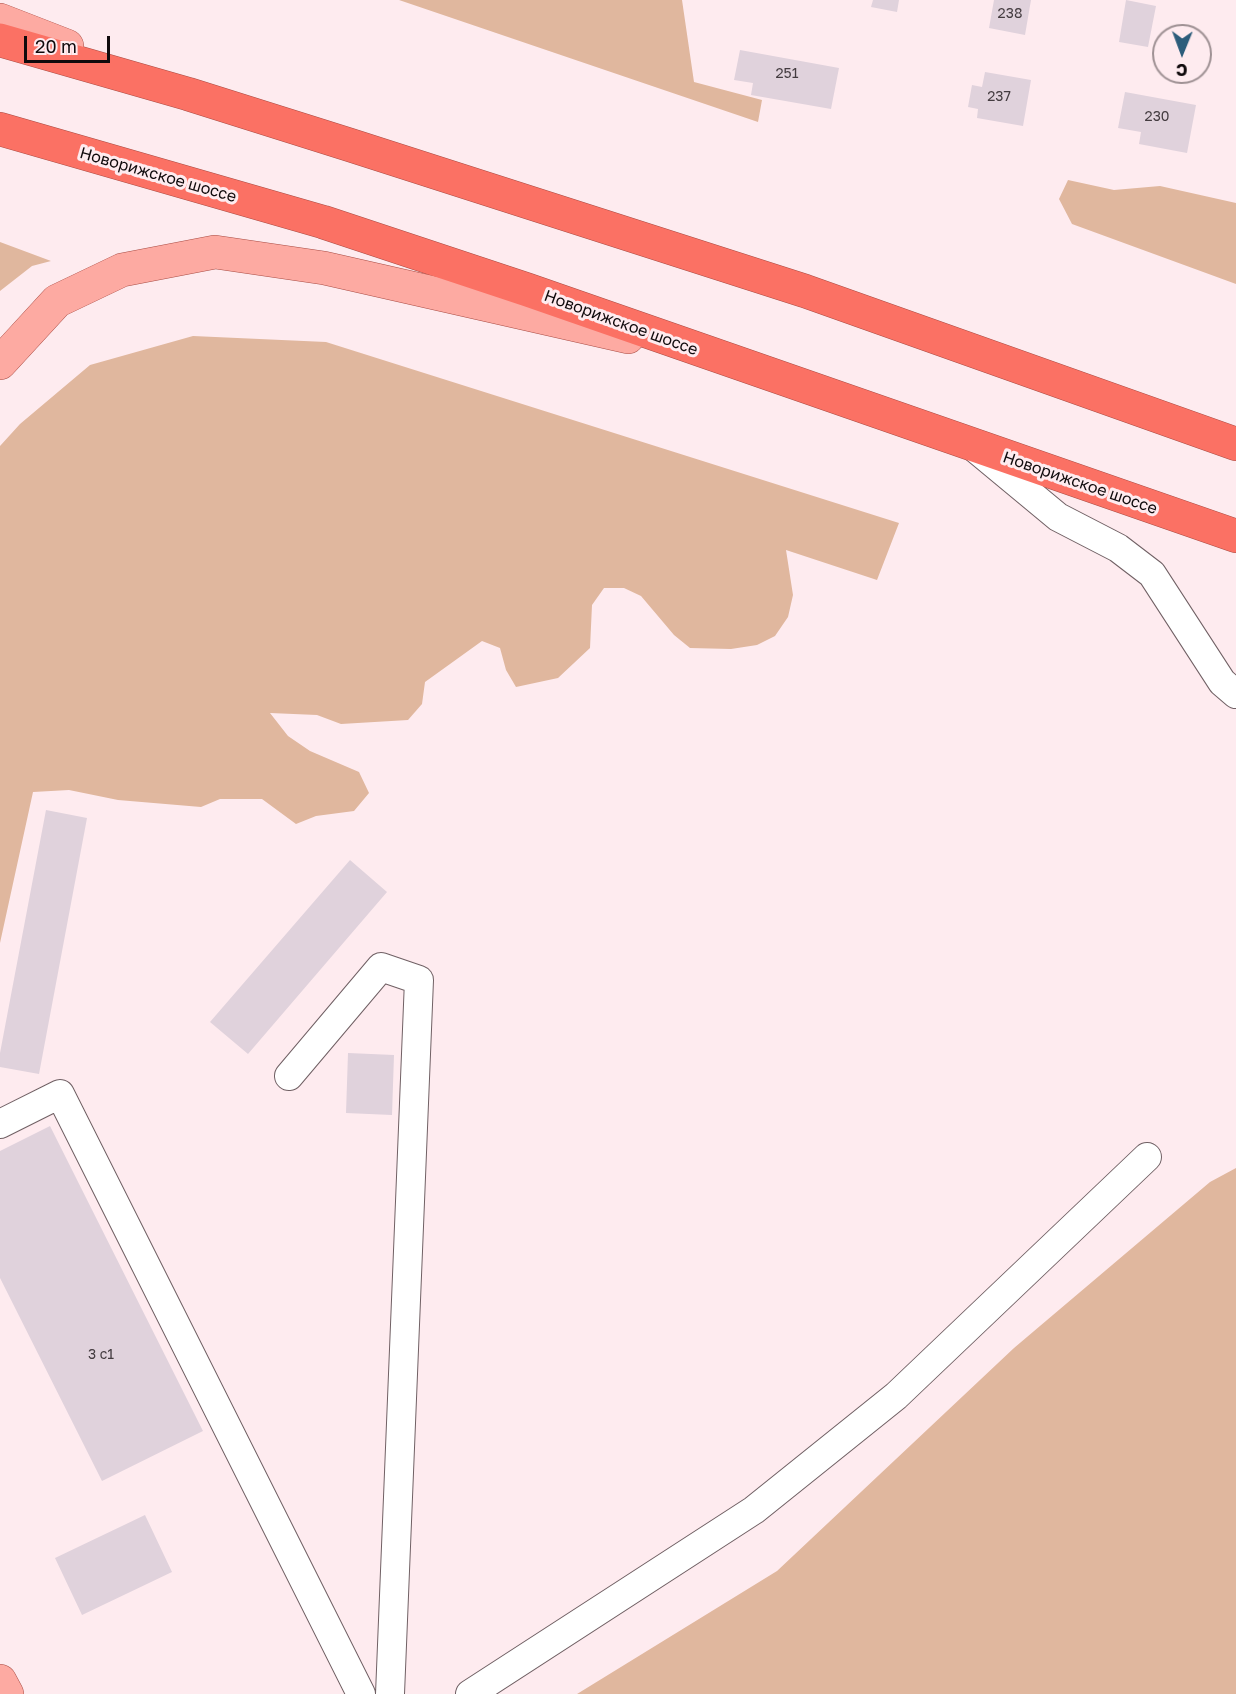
<!DOCTYPE html>
<meta charset="utf-8">
<style>
body{margin:0}
#map{position:relative;width:1236px;height:1694px;overflow:hidden;background:#feebef;font-family:"Golos Text",sans-serif}
canvas{display:block}
.north{position:absolute;left:1152px;top:24px;width:60px;height:60px;box-sizing:border-box;background:#feebef;border:2px solid #9f9194;border-radius:50%;rotate:181deg;font-size:16px;font-weight:700;line-height:24px;text-align:center;color:#100a0c}
.north::after{content:'';display:block;margin:auto;width:21px;height:27px;background:#2c5d7b;clip-path:polygon(50% 0,100% 100%,50% 72%,0 100%)}
.scale{position:absolute;left:24px;top:36px;width:86px;height:27px;box-sizing:border-box;border:3px solid #100a0c;border-top:0;padding-left:8px;font-size:18px;line-height:21px;white-space:nowrap;color:#100a0c;-webkit-text-stroke:4px #feebef;paint-order:stroke}
</style>
<div id="map">
<canvas width="1236" height="1694"></canvas>
<div class="north">С</div>
<div class="scale">20 m</div>
</div>
<script>
const ctx = document.querySelector('canvas').getContext('2d');
ctx.lineJoin = 'round';
function paint(path, color) {
  ctx.fillStyle = color;
  ctx.fill(path, 'evenodd');
}
function toPath(rows) {
  const path = new Path2D();
  for (const r of rows) {
    path.moveTo(r[0], r[1]);
    for (let i = 2; i < r.length; i += 2) path.lineTo(r[i], r[i + 1]);
  }
  return path;
}
function trace(path, color, width, dash) {
  ctx.strokeStyle = color;
  ctx.lineWidth = width;
  ctx.lineCap = dash ? 'butt' : 'round';
  ctx.setLineDash(dash || []);
  ctx.stroke(path);
}
function drawText(font, color, halo, rows, align = 'center') {
  ctx.font = font + ' "Golos Text",sans-serif';
  ctx.lineWidth = 6;
  ctx.setLineDash([]);
  ctx.textBaseline = 'middle';
  ctx.strokeStyle = halo;
  ctx.fillStyle = color;
  for (const [text, x, y, turn = 0] of rows) {
    ctx.save();
    ctx.translate(x, y);
    ctx.rotate((+turn || 0) * Math.PI / 180);
    ctx.textAlign = isNaN(turn) ? turn : align;
    if (halo) ctx.strokeText(text, 0, 0);
    ctx.fillText(text, 0, 0);
    ctx.restore();
  }
}
paint(toPath([
 [399,0,682,0,694,82,762,100,758,122],
 [1068,180,1114,190,1160,186,1236,203,1236,284,1072,224,1059,199],
 [0,242,51,261,32,266,0,291],
 [193,336,326,342,899,523,877,580,786,550,793,595,788,617,775,636,757,645,731,649,690,648,674,635,641,596,624,588,604,588,592,605,590,648,558,678,516,687,506,670,500,648,482,641,425,682,422,704,408,720,341,724,317,715,270,713,288,736,310,751,359,772,369,793,354,811,316,816,296,824,262,799,220,799,201,807,118,800,69,790,33,792,0,943,0,446,20,424,90,365],
 [1236,1168,1236,1694,577,1694,777,1571,1014,1348,1210,1182]
]), '#e0b79e');
paint(toPath([
 [873,0,899,0,897,12,871,7],
 [994,0,1031,0,1025,35,989,28],
 [1126,0,1156,6,1148,47,1119,42],
 [740,50,839,68,831,109,751,95,753,83,734,80],
 [985,72,1031,80,1023,126,977,118,978,109,968,107,972,85,982,87],
 [1125,92,1196,105,1187,153,1139,144,1141,132,1118,128],
 [46,810,87,818,39,1074,0,1067,0,1053],
 [350,860,387,892,248,1054,210,1022],
 [348,1053,394,1055,392,1115,346,1113],
 [50,1126,203,1431,102,1481,0,1278,0,1151],
 [145,1515,172,1572,82,1615,55,1558]
]), '#e0d2dc');
const minor = toPath([
 [976,449,1058,517,1118,548,1152,574,1222,682,1236,694],
 [289,1076,381,967,419,980,390,1694],
 [0,1124,60,1094,361,1694],
 [470,1694,754,1510,896,1396,1147,1157]
]);
const major = toPath([
 [0,20,67,46],
 [0,363,57,301,122,270,215,252,324,268,628,337],
 [0,1681,7,1694]
]);
const highway = toPath([
 [0,40,188,94,350,145,805,291,1236,444],
 [0,129,323,222,528,290,1236,536]
]);
trace(minor, '#706064', 30);
trace(major, '#a94d45', 34);
trace(highway, '#a94d45', 34);
trace(minor, '#fff', 28);
trace(major, '#fdaaa2', 33);
trace(highway, '#fb7164', 33);
drawText('14px', '#443c40', null, [
 ["238",1010,14],
 ["251",787,74],
 ["237",999,97],
 ["230",1157,117],
 ["3 с1",101,1355]
]);
drawText('16px', '#100a0c', '#feebef', [
 ["Новорижское шоссе",158,175,16],
 ["Новорижское шоссе",621,323,20],
 ["Новорижское шоссе",1080,483,19]
]);
</script>
